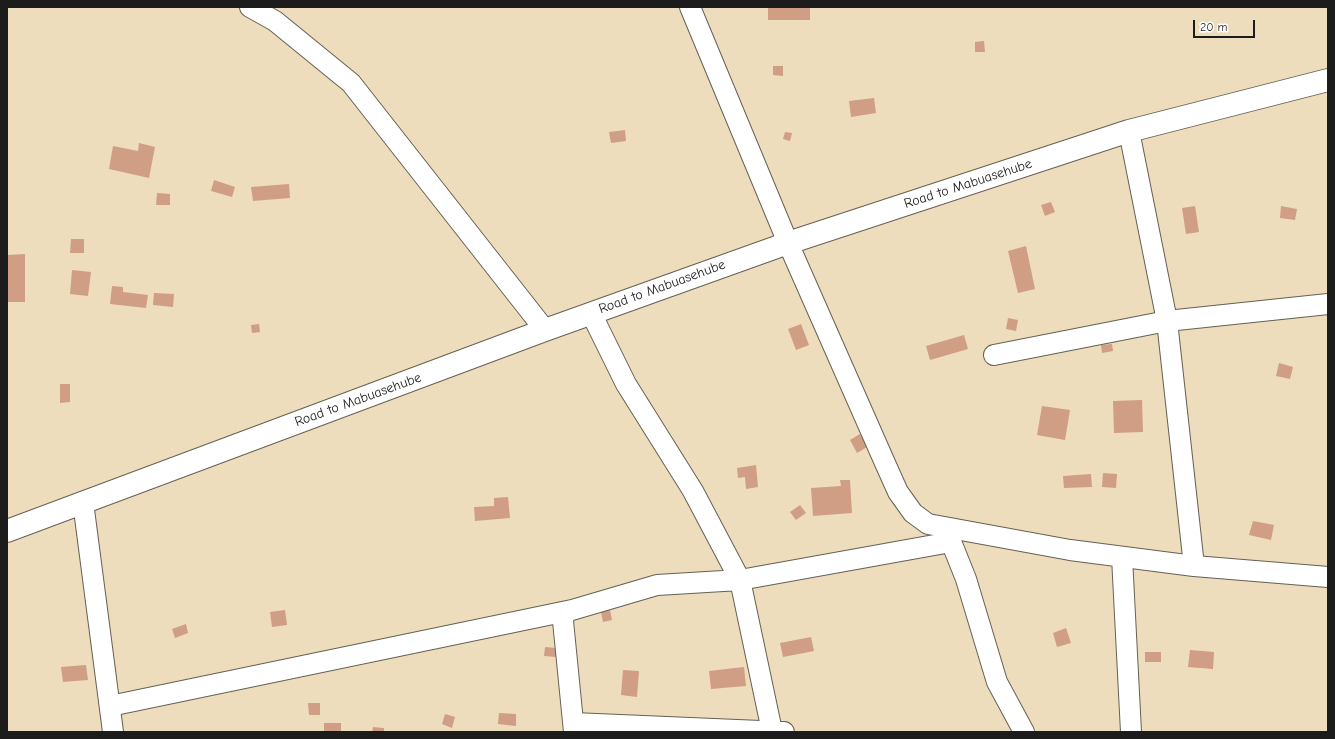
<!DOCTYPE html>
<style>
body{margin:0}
#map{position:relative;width:1335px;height:739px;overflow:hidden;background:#eeddbc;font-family:"Comic Neue",sans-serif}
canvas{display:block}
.frame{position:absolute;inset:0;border:8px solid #1c1c1c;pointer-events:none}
.scale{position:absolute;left:1193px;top:20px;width:62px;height:18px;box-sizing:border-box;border:2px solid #1c1c1c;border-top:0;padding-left:5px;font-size:12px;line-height:14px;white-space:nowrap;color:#1c1c1c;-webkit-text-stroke:3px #fff;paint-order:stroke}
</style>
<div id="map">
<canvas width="1335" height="739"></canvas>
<div class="frame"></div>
<div class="scale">20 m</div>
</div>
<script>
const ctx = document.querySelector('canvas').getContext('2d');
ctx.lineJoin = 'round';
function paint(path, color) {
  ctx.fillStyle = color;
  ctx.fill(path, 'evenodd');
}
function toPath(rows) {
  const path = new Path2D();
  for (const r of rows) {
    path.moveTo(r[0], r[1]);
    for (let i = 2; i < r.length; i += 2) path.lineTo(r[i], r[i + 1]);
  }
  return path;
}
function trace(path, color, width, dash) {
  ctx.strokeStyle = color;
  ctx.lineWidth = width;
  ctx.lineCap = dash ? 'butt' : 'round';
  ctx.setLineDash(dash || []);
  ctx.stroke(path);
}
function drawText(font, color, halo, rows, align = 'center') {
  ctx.font = font + ' "Comic Neue",sans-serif';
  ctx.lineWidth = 3;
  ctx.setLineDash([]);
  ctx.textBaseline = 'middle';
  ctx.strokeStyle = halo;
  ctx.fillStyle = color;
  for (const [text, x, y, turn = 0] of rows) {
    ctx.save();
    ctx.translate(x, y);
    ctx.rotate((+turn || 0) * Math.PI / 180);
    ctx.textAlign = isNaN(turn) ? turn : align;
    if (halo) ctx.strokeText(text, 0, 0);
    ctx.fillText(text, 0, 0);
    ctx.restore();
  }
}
paint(toPath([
 [768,7,810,7,810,20,768,20],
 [984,41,985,52,975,52,975,42],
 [773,66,783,66,783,76,773,75],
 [874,98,876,113,851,117,849,101],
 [625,130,626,141,611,143,609,132],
 [785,132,792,133,790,141,783,139],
 [139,143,155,147,149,178,109,169,113,146,138,151],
 [214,180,235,187,232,197,211,191],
 [289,184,290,198,253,201,251,187],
 [157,193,170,194,170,205,156,205],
 [1051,202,1055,212,1045,216,1041,205],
 [1195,206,1199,232,1186,234,1182,208],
 [1281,206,1297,209,1295,220,1280,218],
 [71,239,84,239,84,253,70,253],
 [1026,246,1035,289,1018,293,1008,251],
 [25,254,25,302,7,302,7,255],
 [72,270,91,272,88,296,70,294],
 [112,286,123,287,123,292,148,295,146,308,110,304],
 [154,293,174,294,173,307,153,305],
 [1008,318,1018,320,1016,331,1006,329],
 [259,324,260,332,252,333,251,325],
 [801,324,809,345,796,350,788,329],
 [964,335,968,349,930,360,926,346],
 [1112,344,1113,351,1102,353,1101,345],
 [1279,363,1293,367,1290,379,1276,376],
 [60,384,70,384,70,402,60,403],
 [1142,400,1143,432,1114,433,1113,401],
 [1042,406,1070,410,1065,440,1037,435],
 [860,434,867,447,857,453,850,440],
 [756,465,758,487,746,489,745,477,738,478,737,468],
 [1103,473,1117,474,1116,488,1102,487],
 [1091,474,1092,487,1064,488,1063,476],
 [840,480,850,480,852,513,813,516,811,488,841,486],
 [508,497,510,518,475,521,474,507,494,506,494,498],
 [800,505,806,513,796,520,790,512],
 [1253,521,1274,525,1271,540,1249,535],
 [285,610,287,625,272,627,270,612],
 [610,610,612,620,603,622,601,612],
 [186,624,188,633,175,638,172,629],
 [1066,628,1071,643,1057,647,1053,633],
 [811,637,814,651,783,657,780,643],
 [545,647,556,648,556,657,544,656],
 [1190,650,1214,652,1213,669,1188,667],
 [1145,652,1161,652,1161,662,1145,662],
 [86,665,88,680,63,682,61,667],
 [744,667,746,686,711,689,709,671],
 [623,670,639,671,637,697,621,695],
 [308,703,320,703,320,715,309,715],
 [499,713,516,714,516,726,498,724],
 [445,714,455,717,452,728,442,724],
 [324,723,341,723,341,732,324,732],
 [373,727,384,728,384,732,372,732]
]), '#d09d85');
const minor = toPath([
 [250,7,275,21,351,83,545,330],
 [690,7,788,243,885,463,898,492,913,513,928,524,1070,550,1194,566,1328,577],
 [1129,131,1167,321,1194,566],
 [591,313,626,384,693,491,740,580,772,731],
 [994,355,1167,321,1328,304],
 [83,502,113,732],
 [946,529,966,579,997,682,1024,732],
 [1122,557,1131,732],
 [565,612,563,621,574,732],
 [110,706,572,610,657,585,740,580,951,542],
 [573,723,784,732]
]);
const secondary = toPath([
 [7,531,545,330,788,243,1129,131,1328,80]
]);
trace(minor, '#666054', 22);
trace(secondary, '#666054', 24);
trace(minor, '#fff', 20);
trace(secondary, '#fff', 22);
drawText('14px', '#1c1c1c', '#fff', [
 ["Road to Mabuasehube",968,184,-18],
 ["Road to Mabuasehube",662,287,-20],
 ["Road to Mabuasehube",358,400,-20]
]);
</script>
